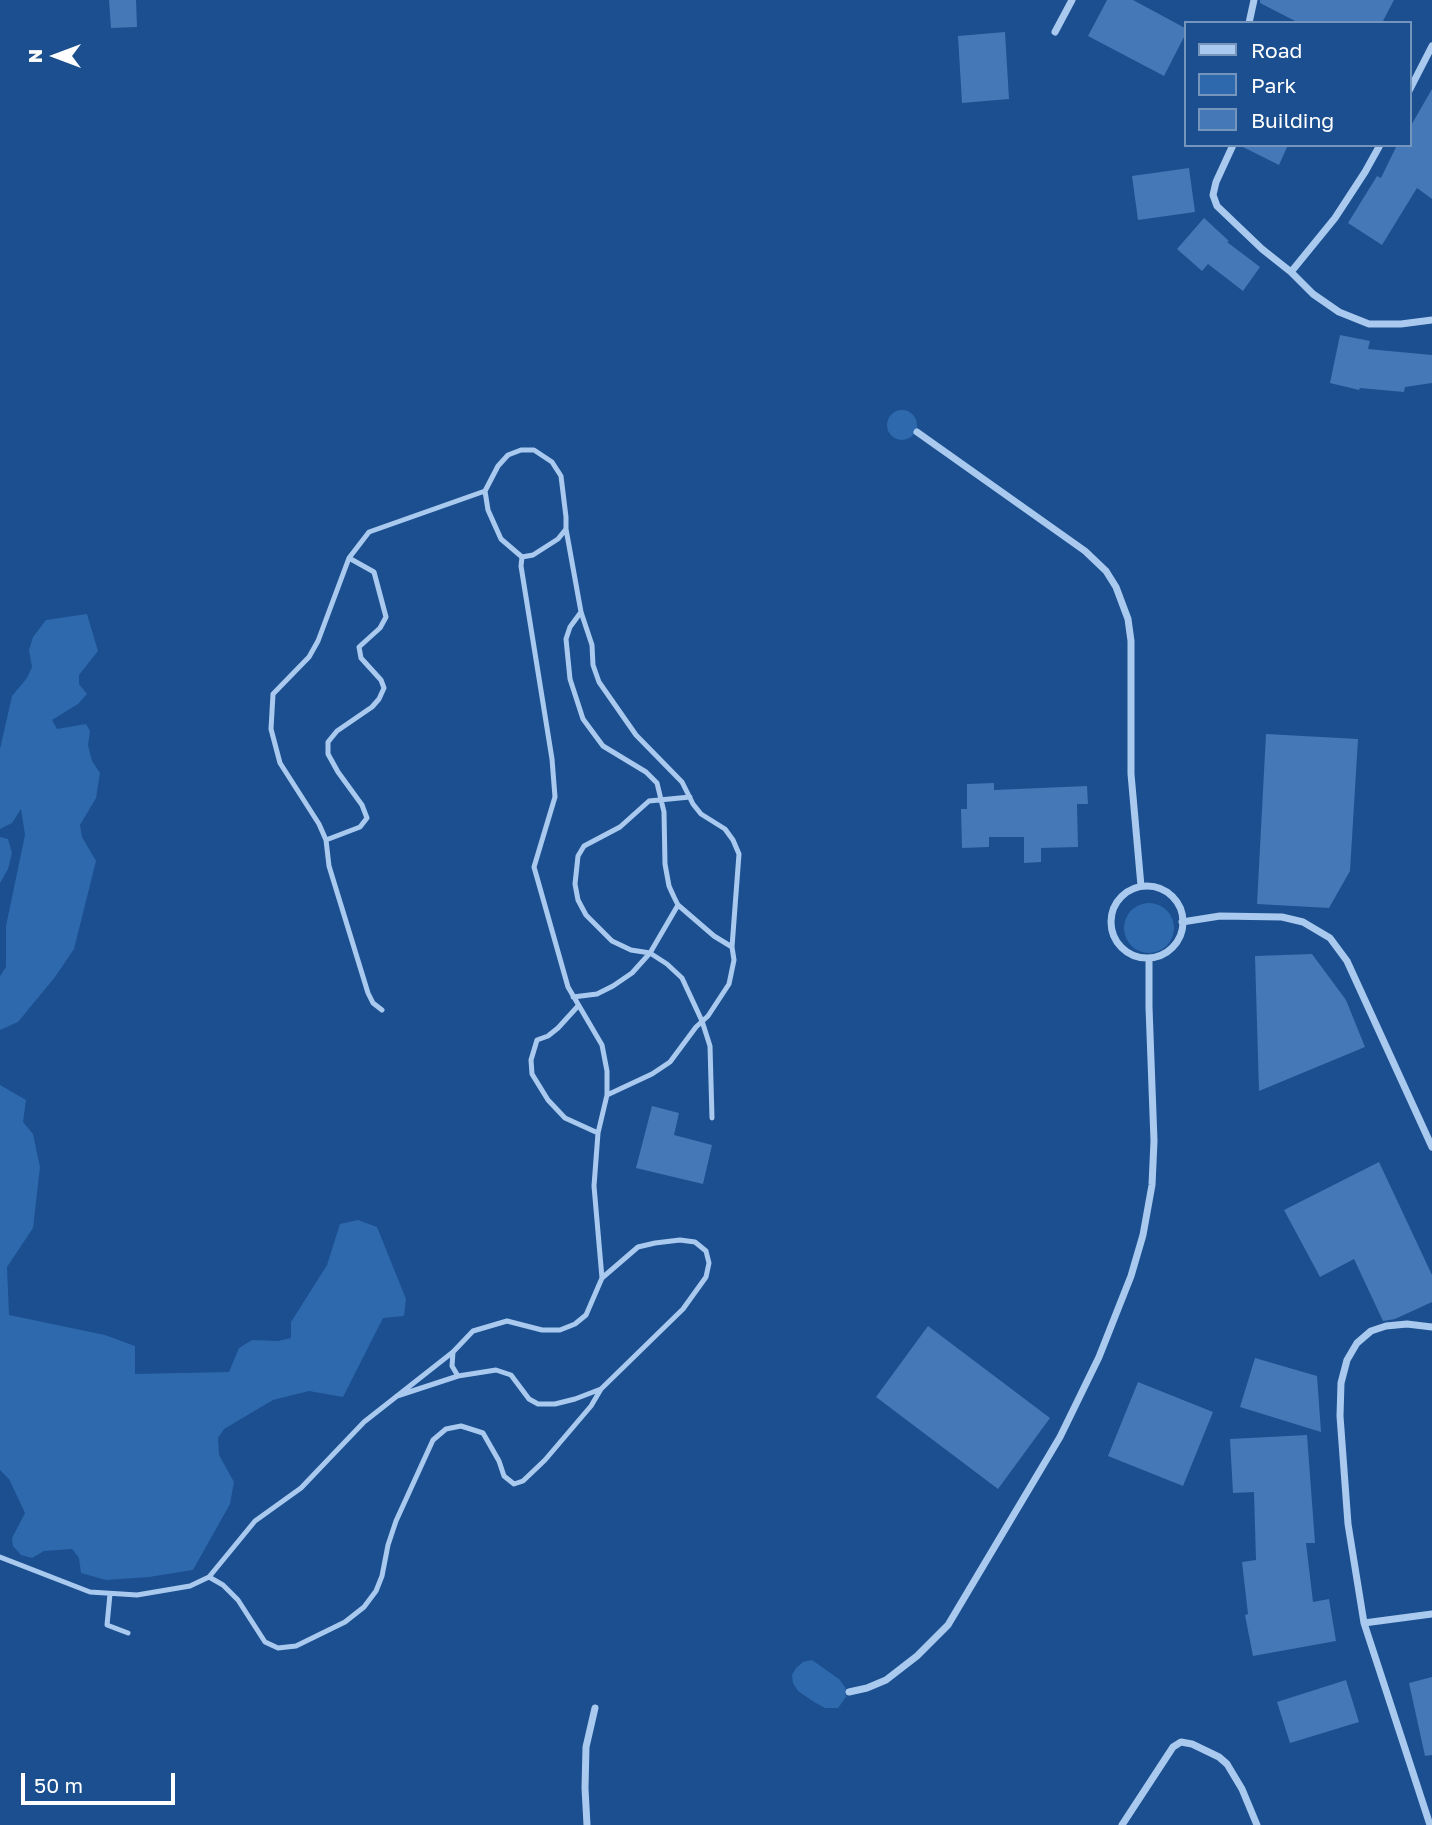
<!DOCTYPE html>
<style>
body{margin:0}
#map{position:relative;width:1432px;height:1825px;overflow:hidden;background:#1b4f8f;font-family:"Golos Text",sans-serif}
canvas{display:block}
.legend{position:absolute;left:1184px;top:21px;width:228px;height:126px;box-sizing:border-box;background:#1b4f8f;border:2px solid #7695bc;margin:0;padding:9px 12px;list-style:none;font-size:21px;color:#fff}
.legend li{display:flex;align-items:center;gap:14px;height:35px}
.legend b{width:35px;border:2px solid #7695bc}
.north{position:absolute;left:21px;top:21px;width:70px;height:70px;-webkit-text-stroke:5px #1b4f8f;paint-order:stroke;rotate:270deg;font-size:19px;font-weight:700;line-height:28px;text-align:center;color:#fff}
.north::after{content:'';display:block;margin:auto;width:24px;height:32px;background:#fff;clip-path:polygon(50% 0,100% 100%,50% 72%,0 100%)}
.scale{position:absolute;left:21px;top:1773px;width:154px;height:32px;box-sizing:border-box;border:4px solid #fff;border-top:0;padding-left:9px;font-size:21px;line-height:24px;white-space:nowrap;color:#fff;-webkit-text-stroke:5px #1b4f8f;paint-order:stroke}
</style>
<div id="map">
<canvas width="1432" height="1825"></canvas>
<ul class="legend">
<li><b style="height:9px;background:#a9c9ee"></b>Road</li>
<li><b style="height:19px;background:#2e69ad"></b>Park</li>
<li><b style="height:19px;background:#4478b7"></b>Building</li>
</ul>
<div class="north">N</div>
<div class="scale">50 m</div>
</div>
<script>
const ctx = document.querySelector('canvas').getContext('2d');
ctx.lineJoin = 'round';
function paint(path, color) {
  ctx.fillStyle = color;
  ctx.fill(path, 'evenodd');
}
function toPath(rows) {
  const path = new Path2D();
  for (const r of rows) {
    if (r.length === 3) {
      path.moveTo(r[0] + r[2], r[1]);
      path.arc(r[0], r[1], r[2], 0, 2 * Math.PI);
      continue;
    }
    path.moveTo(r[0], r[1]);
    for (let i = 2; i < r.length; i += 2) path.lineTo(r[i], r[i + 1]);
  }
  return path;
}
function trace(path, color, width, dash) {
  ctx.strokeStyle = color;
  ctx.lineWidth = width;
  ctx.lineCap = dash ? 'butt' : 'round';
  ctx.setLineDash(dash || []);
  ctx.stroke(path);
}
paint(toPath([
 [902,425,15],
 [87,614,98,651,79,675,79,684,87,694,78,704,52,720,57,729,86,724,90,731,88,745,92,761,100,773,96,798,80,825,82,837,96,861,74,949,55,977,18,1022,0,1030,0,976,6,967,6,926,25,835,21,809,12,823,0,829,0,749,12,696,27,678,32,667,29,650,33,637,46,620],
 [0,837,8,839,12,853,8,869,0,883],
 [1149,928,25],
 [0,1085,26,1100,23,1122,33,1134,40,1167,33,1228,7,1267,9,1315,105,1335,135,1346,135,1374,229,1372,239,1348,252,1340,278,1341,291,1338,291,1322,327,1265,340,1224,358,1220,377,1227,406,1299,404,1316,383,1318,343,1397,309,1391,273,1400,224,1429,218,1438,219,1455,234,1482,230,1504,193,1570,149,1577,106,1580,81,1573,79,1558,72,1549,44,1551,32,1558,21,1555,13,1546,12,1538,25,1513,9,1479,0,1470],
 [812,1660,839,1679,845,1687,846,1697,838,1708,825,1708,814,1702,798,1691,793,1683,792,1675,796,1668,803,1662]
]), '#2e69ad');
paint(toPath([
 [109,0,136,0,137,27,111,28],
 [1107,0,1133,0,1185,28,1185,35,1164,76,1088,36],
 [1260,0,1394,0,1382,23,1299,23,1260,3],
 [1005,32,1009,99,962,103,958,36],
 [1432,89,1432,199,1417,188,1382,245,1348,223,1377,176,1381,178,1397,145,1409,145,1409,129],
 [1239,145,1288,145,1279,165],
 [1189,168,1195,212,1138,220,1132,176],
 [1204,218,1229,241,1227,242,1260,267,1243,291,1208,264,1202,271,1177,249],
 [1340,335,1370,341,1368,349,1432,355,1432,383,1405,387,1404,392,1360,388,1359,390,1330,383],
 [1266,734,1358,739,1350,871,1329,908,1257,904],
 [994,783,994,790,1087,786,1088,804,1077,804,1078,847,1041,848,1041,862,1024,863,1024,837,989,837,989,847,962,848,961,809,967,809,967,784],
 [1312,954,1346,1000,1365,1047,1259,1091,1255,956],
 [652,1106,679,1113,674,1135,712,1145,703,1184,636,1168],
 [1379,1162,1432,1275,1432,1302,1395,1319,1383,1321,1354,1259,1320,1277,1284,1210],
 [928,1326,1050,1418,998,1489,876,1397],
 [1255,1358,1317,1376,1321,1432,1240,1407],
 [1138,1382,1213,1412,1183,1486,1108,1456],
 [1307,1435,1315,1543,1306,1543,1313,1602,1329,1599,1336,1641,1253,1656,1245,1615,1248,1614,1242,1562,1256,1560,1254,1492,1233,1493,1230,1439],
 [1432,1677,1432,1755,1425,1756,1409,1683],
 [1346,1680,1359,1722,1290,1743,1277,1702]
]), '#4478b7');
trace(toPath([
 [521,450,534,450,552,462,561,476,566,517,566,529,558,539,533,555,522,557,501,539,488,510,485,491,498,466,508,455,521,450],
 [566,529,581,612,592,645,593,665,599,682,636,735,682,782,693,804,701,814,725,829,733,840,739,854,732,947,734,960,729,984,708,1016,696,1027,670,1062,652,1074,607,1095],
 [581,612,570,627,566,639,570,679,583,719,603,746,646,772,657,783,664,812,665,864,669,886,674,897,678,905,714,936,732,947],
 [690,797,649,801,620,827,584,846,578,856,575,884,578,900,586,915,612,941,631,950,650,953,667,964,682,978,702,1021,710,1046,712,1118],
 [326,840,360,827,367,818,362,805,338,772,328,754,328,742,337,731,372,707,379,699,384,688,381,680,361,658,359,647,380,628,386,617,374,572,349,558],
 [573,997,597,994,613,986,632,973,650,953,678,905],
 [578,1006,558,1028,548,1036,537,1040,531,1060,532,1074,548,1100,565,1118,598,1133],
 [382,1010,373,1003,368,993,329,866,326,840,319,824,280,763,271,729,273,694,309,657,318,641,349,558,369,532,485,491],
 [453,1352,452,1366,458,1376],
 [397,1396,458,1376,496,1370,511,1375,529,1399,538,1404,555,1404,575,1399,601,1389],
 [0,1557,90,1592,137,1595,190,1586,209,1577,255,1521,301,1488,364,1422,453,1352,473,1331,507,1321,542,1330,560,1330,575,1324,586,1315,602,1278,594,1186,598,1133,607,1095,607,1071,602,1045,568,987,534,867,555,797,552,759,521,566,522,557],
 [209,1577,223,1585,238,1600,265,1642,278,1648,296,1646,345,1622,364,1607,376,1591,382,1576,388,1545,396,1521,433,1440,446,1429,461,1426,483,1433,499,1461,504,1476,514,1484,523,1481,545,1460,591,1406,601,1389,683,1309,706,1277,709,1263,706,1251,695,1242,680,1240,655,1243,638,1247,602,1278],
 [110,1594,107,1625,128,1633]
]), '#a9c9ee', 5);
trace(toPath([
 [1249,23,1254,0],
 [1055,32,1072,0],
 [1409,91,1432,46],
 [1233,145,1216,182,1213,195,1217,206,1262,249,1291,272,1313,294,1339,312,1369,324,1401,324,1432,320],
 [1291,272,1335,218,1365,172,1380,145],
 [917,432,1085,551,1106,571,1116,587,1128,619,1131,641,1131,774,1141,886],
 [1147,922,36],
 [1182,922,1220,916,1282,917,1303,922,1330,938,1347,961,1432,1147],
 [1364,1623,1432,1614],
 [849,1692,867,1688,886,1680,917,1656,948,1625,1060,1437,1099,1357,1131,1276,1143,1235,1152,1185,1154,1141,1149,1007,1149,958],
 [587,1825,585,1788,586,1747,595,1708],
 [1122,1825,1173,1747,1181,1742,1192,1744,1219,1757,1227,1764,1242,1789,1257,1825],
 [1430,1825,1364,1623,1348,1524,1340,1416,1341,1383,1347,1360,1357,1343,1371,1331,1386,1326,1407,1324,1432,1327]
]), '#a9c9ee', 7);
</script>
